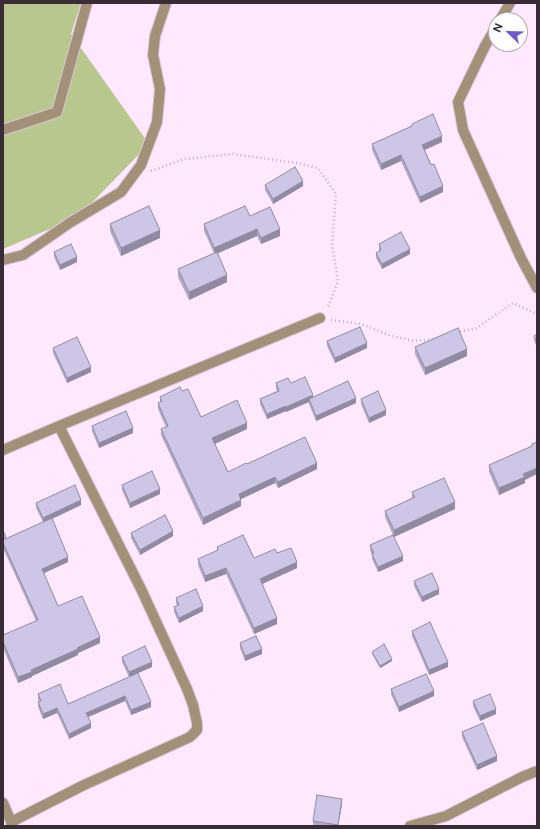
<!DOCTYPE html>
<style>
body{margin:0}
#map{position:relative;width:540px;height:829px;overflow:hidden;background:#fee8fd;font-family:"Public Sans",sans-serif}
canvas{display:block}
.frame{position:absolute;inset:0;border:4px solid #382d37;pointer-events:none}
.north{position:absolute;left:488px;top:12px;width:40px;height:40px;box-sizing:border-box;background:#fff;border:1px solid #afabaf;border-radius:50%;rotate:293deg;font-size:11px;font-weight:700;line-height:16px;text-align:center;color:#382d37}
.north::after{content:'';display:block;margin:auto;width:14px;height:18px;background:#7158d2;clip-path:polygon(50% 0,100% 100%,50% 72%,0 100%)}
</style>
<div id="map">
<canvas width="540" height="829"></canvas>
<div class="frame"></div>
<div class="north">N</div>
</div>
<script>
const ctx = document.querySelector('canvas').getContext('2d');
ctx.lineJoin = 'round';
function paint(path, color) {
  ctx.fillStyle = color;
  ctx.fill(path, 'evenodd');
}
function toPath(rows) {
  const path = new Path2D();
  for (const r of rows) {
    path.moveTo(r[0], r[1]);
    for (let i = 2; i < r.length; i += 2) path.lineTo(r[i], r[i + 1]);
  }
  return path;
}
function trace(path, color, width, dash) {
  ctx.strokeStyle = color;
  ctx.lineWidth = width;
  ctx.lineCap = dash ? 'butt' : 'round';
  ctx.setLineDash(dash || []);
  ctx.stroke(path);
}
paint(toPath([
 [3,3,81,3,71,34,149,144,78,217,3,249]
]), '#b8c78e');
const minor = toPath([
 [500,20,510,3],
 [496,27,485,46,458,102,463,130,521,258,537,288],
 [3,130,57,112,87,3],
 [3,260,23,255,71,222,121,192,141,165,157,122,160,89,153,55,155,36,166,3],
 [3,450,59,426,320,318],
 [3,803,13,826],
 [11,822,84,785,190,737,197,730,197,723,193,705,187,689,142,591,59,426],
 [410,826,446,816,522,777,537,771]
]);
trace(minor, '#dac6d9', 12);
trace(toPath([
 [151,171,184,159,233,154,296,163,318,168,336,194,332,244,338,281,329,305,327,308],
 [331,320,361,324,389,335,413,341,435,339],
 [456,332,475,329,513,303,537,314]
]), '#bfacbe', 2.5, [1, 3]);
trace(minor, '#a29178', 10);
paint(toPath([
 [412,124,442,142,425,150,443,192,420,203,401,161,381,170,372,150,372,144,412,126],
 [265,185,303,186,273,204,265,190],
 [250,216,280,236,261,244,257,236,218,253,227,282,189,300,178,277,178,269,214,253,204,231,204,224],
 [110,224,160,238,121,256,110,231],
 [379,244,410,254,382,269,376,258,376,253,379,251],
 [54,252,77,262,60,270,54,257],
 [537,334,537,347,534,341,534,336],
 [327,341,367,348,335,363,327,346],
 [415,347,467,356,425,375,415,354],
 [53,348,91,372,67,383,53,353],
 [276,383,291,383,313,397,356,403,316,421,309,404,309,402,286,412,286,411,267,419,260,404,260,399,277,391,276,388],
 [182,391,201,417,247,429,215,444,228,472,247,464,317,469,278,488,275,483,241,499,241,506,203,525,161,435,161,429,166,427,158,409,158,403,160,402,160,397],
 [361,399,386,415,369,423,361,404],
 [92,426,133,433,99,448,92,431],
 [537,442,525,480,525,483,499,495,489,472,489,465,532,446,532,444],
 [122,485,160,494,130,508,122,490],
 [412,492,455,509,394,537,403,561,378,572,372,559,372,555,370,550,370,545,393,535,385,517,385,511,412,498],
 [36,503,81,505,52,519,68,562,44,573,58,606,100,643,78,653,78,655,32,676,32,677,18,683,3,648,3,635,36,621,3,548,3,530,6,539,43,522,36,508],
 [131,533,173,536,140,555,131,538],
 [217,547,254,558,277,553,297,568,262,584,277,624,254,634,226,574,205,582,198,565,198,559,217,551],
 [414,581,439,594,422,602,414,586],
 [176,598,203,611,179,623,174,612,174,607,177,606,176,603],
 [412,631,448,667,429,675,412,636],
 [240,643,262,654,245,661,240,648],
 [372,652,392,661,380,668,372,654],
 [122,657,152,667,138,673,151,707,131,715,125,701,88,717,91,728,69,739,57,713,43,719,38,707,38,702,39,702,38,699,38,694,68,704,129,677,122,662],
 [391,689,434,696,399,712,391,694],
 [473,701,496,714,480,721,473,706],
 [462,732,497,761,477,770,462,737],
 [342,804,338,826,313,826,313,821]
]), '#b0aac7');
paint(toPath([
 [442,136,442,142,422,151,422,145],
 [401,155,401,161,381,170,381,164],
 [303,181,303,186,273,204,273,199],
 [443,186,443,192,420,203,420,197],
 [257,229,257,236,214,255,214,248],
 [280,229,280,236,261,244,261,238],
 [160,230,160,238,121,256,121,248],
 [410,249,410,254,382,269,382,264],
 [77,257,77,262,60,270,60,265],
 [227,275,227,282,189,300,189,292],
 [367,343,367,348,335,363,335,358],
 [467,349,467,356,425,375,425,368],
 [91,367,91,372,67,383,67,378],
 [313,395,313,400,309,399,309,402,286,412,286,407],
 [356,398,356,403,316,421,316,416],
 [286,406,286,411,267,419,267,414],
 [386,410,386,415,369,423,369,418],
 [247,423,247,429,212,445,212,438],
 [133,428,133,433,99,448,99,443],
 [317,463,317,469,278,488,278,482],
 [537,468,537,474,525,480,525,483,499,495,499,488,523,474],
 [275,477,275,483,239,500,239,494],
 [160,489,160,494,130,508,130,503],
 [81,500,81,505,43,523,43,518],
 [241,500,241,506,203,525,203,518],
 [455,502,455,509,394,537,394,530],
 [173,531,173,536,140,555,140,550],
 [403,556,403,561,378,572,378,567],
 [68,557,68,562,42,574,42,569],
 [297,562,297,568,260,585,260,579],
 [226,568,226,574,205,582,205,576],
 [439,589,439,594,422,602,422,597],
 [203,606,203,611,179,623,179,618],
 [277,618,277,624,254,634,254,628],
 [100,637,100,643,78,653,78,655,32,676,32,677,18,683,18,677,77,648],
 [262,649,262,654,245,661,245,656],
 [392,659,392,661,380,668,380,666],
 [152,662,152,667,129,677,129,672],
 [448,662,448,667,429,675,429,670],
 [434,691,434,696,399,712,399,707],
 [125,696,125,701,86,718,86,713],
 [151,702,151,707,131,715,131,710],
 [57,708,57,713,43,719,43,714],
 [496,709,496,714,480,721,480,716],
 [91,723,91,728,69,739,69,734],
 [497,756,497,761,477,770,477,765],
 [342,799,342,804,338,826]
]), '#908ba2');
const building = toPath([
 [433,114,442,136,422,145,431,165,434,164,443,186,420,197,401,155,381,164,372,144,412,126,412,124,433,114],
 [295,167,303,181,273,199,265,185,295,167],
 [149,206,160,230,121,248,110,224,149,206],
 [245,206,250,216,270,207,280,229,261,238,257,229,214,248,204,224,245,206],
 [401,232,410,249,382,264,376,253,381,250,379,244,401,232],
 [71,244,77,257,60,265,54,252,71,244],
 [217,252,227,275,189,292,178,269,217,252],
 [360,327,367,343,335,358,327,341,360,327],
 [458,328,467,349,425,368,415,347,458,328],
 [537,334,537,342,534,336,537,334],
 [77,337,91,367,67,378,53,348,77,337],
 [305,377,313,395,286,407,286,406,267,414,260,399,279,391,276,383,288,378,291,383,305,377],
 [348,381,356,398,316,416,309,399,348,381],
 [180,387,182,391,188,389,201,417,237,400,247,423,212,438,228,472,246,463,247,464,305,437,317,463,278,482,275,477,239,494,241,500,203,518,161,429,168,426,158,403,162,401,160,397,180,387],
 [378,391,386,410,369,418,361,399,378,391],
 [126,411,133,428,99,443,92,426,126,411],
 [537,442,537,468,523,474,525,477,499,488,489,465,532,446,532,444,537,442],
 [152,471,160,489,130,503,122,485,152,471],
 [444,478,455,502,394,530,385,511,415,497,412,492,444,478],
 [75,485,81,500,43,518,36,503,75,485],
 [165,515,173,531,140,550,131,533,165,515],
 [52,518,68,557,42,569,58,606,82,596,100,637,77,648,78,649,31,670,32,672,18,677,3,642,3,635,38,620,3,543,3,540,52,518],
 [3,530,6,537,3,538,3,530],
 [243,535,254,558,275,549,277,553,291,548,297,562,260,579,277,618,254,628,226,568,205,576,198,559,218,550,217,547,243,535],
 [393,535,403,556,378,567,372,554,374,553,370,545,393,535],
 [432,573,439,589,422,597,414,581,432,573],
 [196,589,203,606,179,618,174,607,179,605,176,598,196,589],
 [430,622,448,662,429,670,412,631,430,622],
 [256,636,262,649,245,656,240,643,256,636],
 [384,644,392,659,380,666,372,652,384,644],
 [145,646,152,662,129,672,122,657,145,646],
 [138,673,151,702,131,710,125,696,86,713,91,723,69,734,57,708,43,714,38,702,41,701,38,694,60,684,68,704,138,673],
 [426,674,434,691,399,707,391,689,426,674],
 [490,694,496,709,480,716,473,701,490,694],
 [483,723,497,756,477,765,462,732,483,723],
 [317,795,342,799,338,825,313,821,317,795]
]);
paint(building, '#cdc6e7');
trace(building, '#908ba2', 1);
</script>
